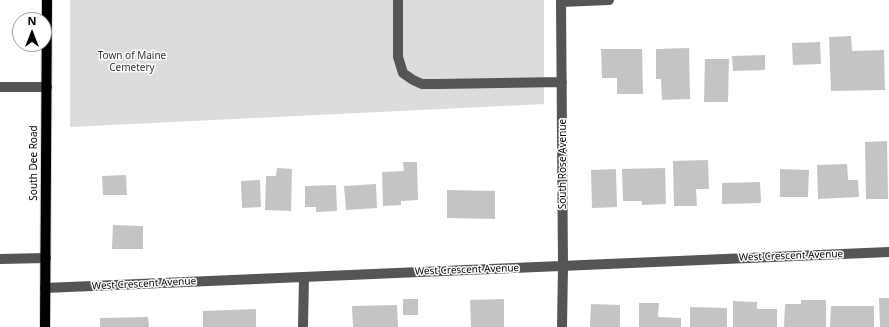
<!DOCTYPE html>
<style>
body{margin:0}
#map{position:relative;width:889px;height:327px;overflow:hidden;background:#fff;font-family:"Noto Sans",sans-serif}
canvas{display:block}
.north{position:absolute;left:12px;top:12px;width:40px;height:40px;box-sizing:border-box;background:#fff;border:1px solid #999;border-radius:50%;rotate:0deg;font-size:11px;font-weight:700;line-height:16px;text-align:center;color:#000}
.north::after{content:'';display:block;margin:auto;width:14px;height:18px;background:#000;clip-path:polygon(50% 0,100% 100%,50% 72%,0 100%)}
</style>
<div id="map">
<canvas width="889" height="327"></canvas>
<div class="north">N</div>
</div>
<script>
const ctx = document.querySelector('canvas').getContext('2d');
ctx.lineJoin = 'round';
function paint(path, color) {
  ctx.fillStyle = color;
  ctx.fill(path, 'evenodd');
}
function toPath(rows) {
  const path = new Path2D();
  for (const r of rows) {
    path.moveTo(r[0], r[1]);
    for (let i = 2; i < r.length; i += 2) path.lineTo(r[i], r[i + 1]);
  }
  return path;
}
function trace(path, color, width, dash) {
  ctx.strokeStyle = color;
  ctx.lineWidth = width;
  ctx.lineCap = dash ? 'butt' : 'round';
  ctx.setLineDash(dash || []);
  ctx.stroke(path);
}
function drawText(font, color, halo, rows, align = 'center') {
  ctx.font = font + ' "Noto Sans",sans-serif';
  ctx.lineWidth = 3;
  ctx.setLineDash([]);
  ctx.textBaseline = 'middle';
  ctx.strokeStyle = halo;
  ctx.fillStyle = color;
  for (const [text, x, y, turn = 0] of rows) {
    ctx.save();
    ctx.translate(x, y);
    ctx.rotate((+turn || 0) * Math.PI / 180);
    ctx.textAlign = isNaN(turn) ? turn : align;
    if (halo) ctx.strokeText(text, 0, 0);
    ctx.fillText(text, 0, 0);
    ctx.restore();
  }
}
paint(toPath([
 [70,0,544,0,544,104,70,127]
]), '#dcdcdc');
paint(toPath([
 [851,36,852,51,884,50,885,90,831,91,829,37],
 [820,42,821,64,793,65,792,43],
 [689,48,690,99,662,100,661,79,656,79,656,49],
 [601,49,642,49,643,94,617,94,617,78,602,78],
 [765,55,765,70,733,71,732,56],
 [705,59,729,59,728,102,704,102],
 [887,141,888,199,866,199,865,142],
 [708,160,709,189,696,189,697,206,674,206,673,161],
 [403,162,417,162,418,200,401,201,401,205,383,206,382,172,404,171],
 [847,164,848,180,858,180,859,197,818,199,817,165],
 [277,168,292,169,291,211,265,210,266,176,276,176],
 [665,168,666,204,642,205,642,201,623,201,622,169],
 [616,169,617,207,592,208,591,170],
 [780,169,809,170,808,197,780,197],
 [126,175,127,195,103,195,102,176],
 [260,180,261,207,242,208,241,181],
 [760,182,761,203,722,204,722,183],
 [376,184,377,208,346,210,344,186],
 [336,185,337,211,316,212,316,207,305,207,305,186],
 [447,190,495,191,495,219,447,218],
 [113,225,143,226,143,249,112,249],
 [879,298,889,298,889,327,880,327],
 [403,299,418,299,418,315,403,315],
 [504,299,504,327,471,327,470,300],
 [801,300,826,300,826,327,784,327,785,304,801,304],
 [733,301,757,302,757,309,777,309,777,327,733,327],
 [639,303,659,303,658,317,681,318,681,327,639,327],
 [591,304,620,305,620,327,590,327],
 [397,305,398,327,353,327,352,306],
 [831,306,874,306,874,327,830,327],
 [690,307,727,308,727,327,690,327],
 [256,309,256,327,203,327,203,311],
 [148,317,149,327,100,327,100,318]
]), '#c4c4c4');
const major = toPath([
 [45,327,47,0]
]);
trace(major, '#dbdbdb', 12);
trace(toPath([
 [398,0,398,57,403,73,413,80,422,84,438,84,562,82],
 [561,0,563,266,562,327],
 [561,2,609,0],
 [0,87,47,87],
 [0,259,46,258],
 [45,288,889,252],
 [303,327,304,277]
]), '#555', 10);
trace(major, '#000', 10);
drawText('10px', '#333', '#fff', [
 ["Town of Maine",132,56],
 ["Cemetery",132,68]
]);
drawText('10px', '#000', '#fff', [
 ["South Dee Road",34,163,-90],
 ["South Rose Avenue",563,164,-90],
 ["West Crescent Avenue",791,256,-2],
 ["West Crescent Avenue",467,270,-2],
 ["West Crescent Avenue",144,284,-3]
]);
</script>
